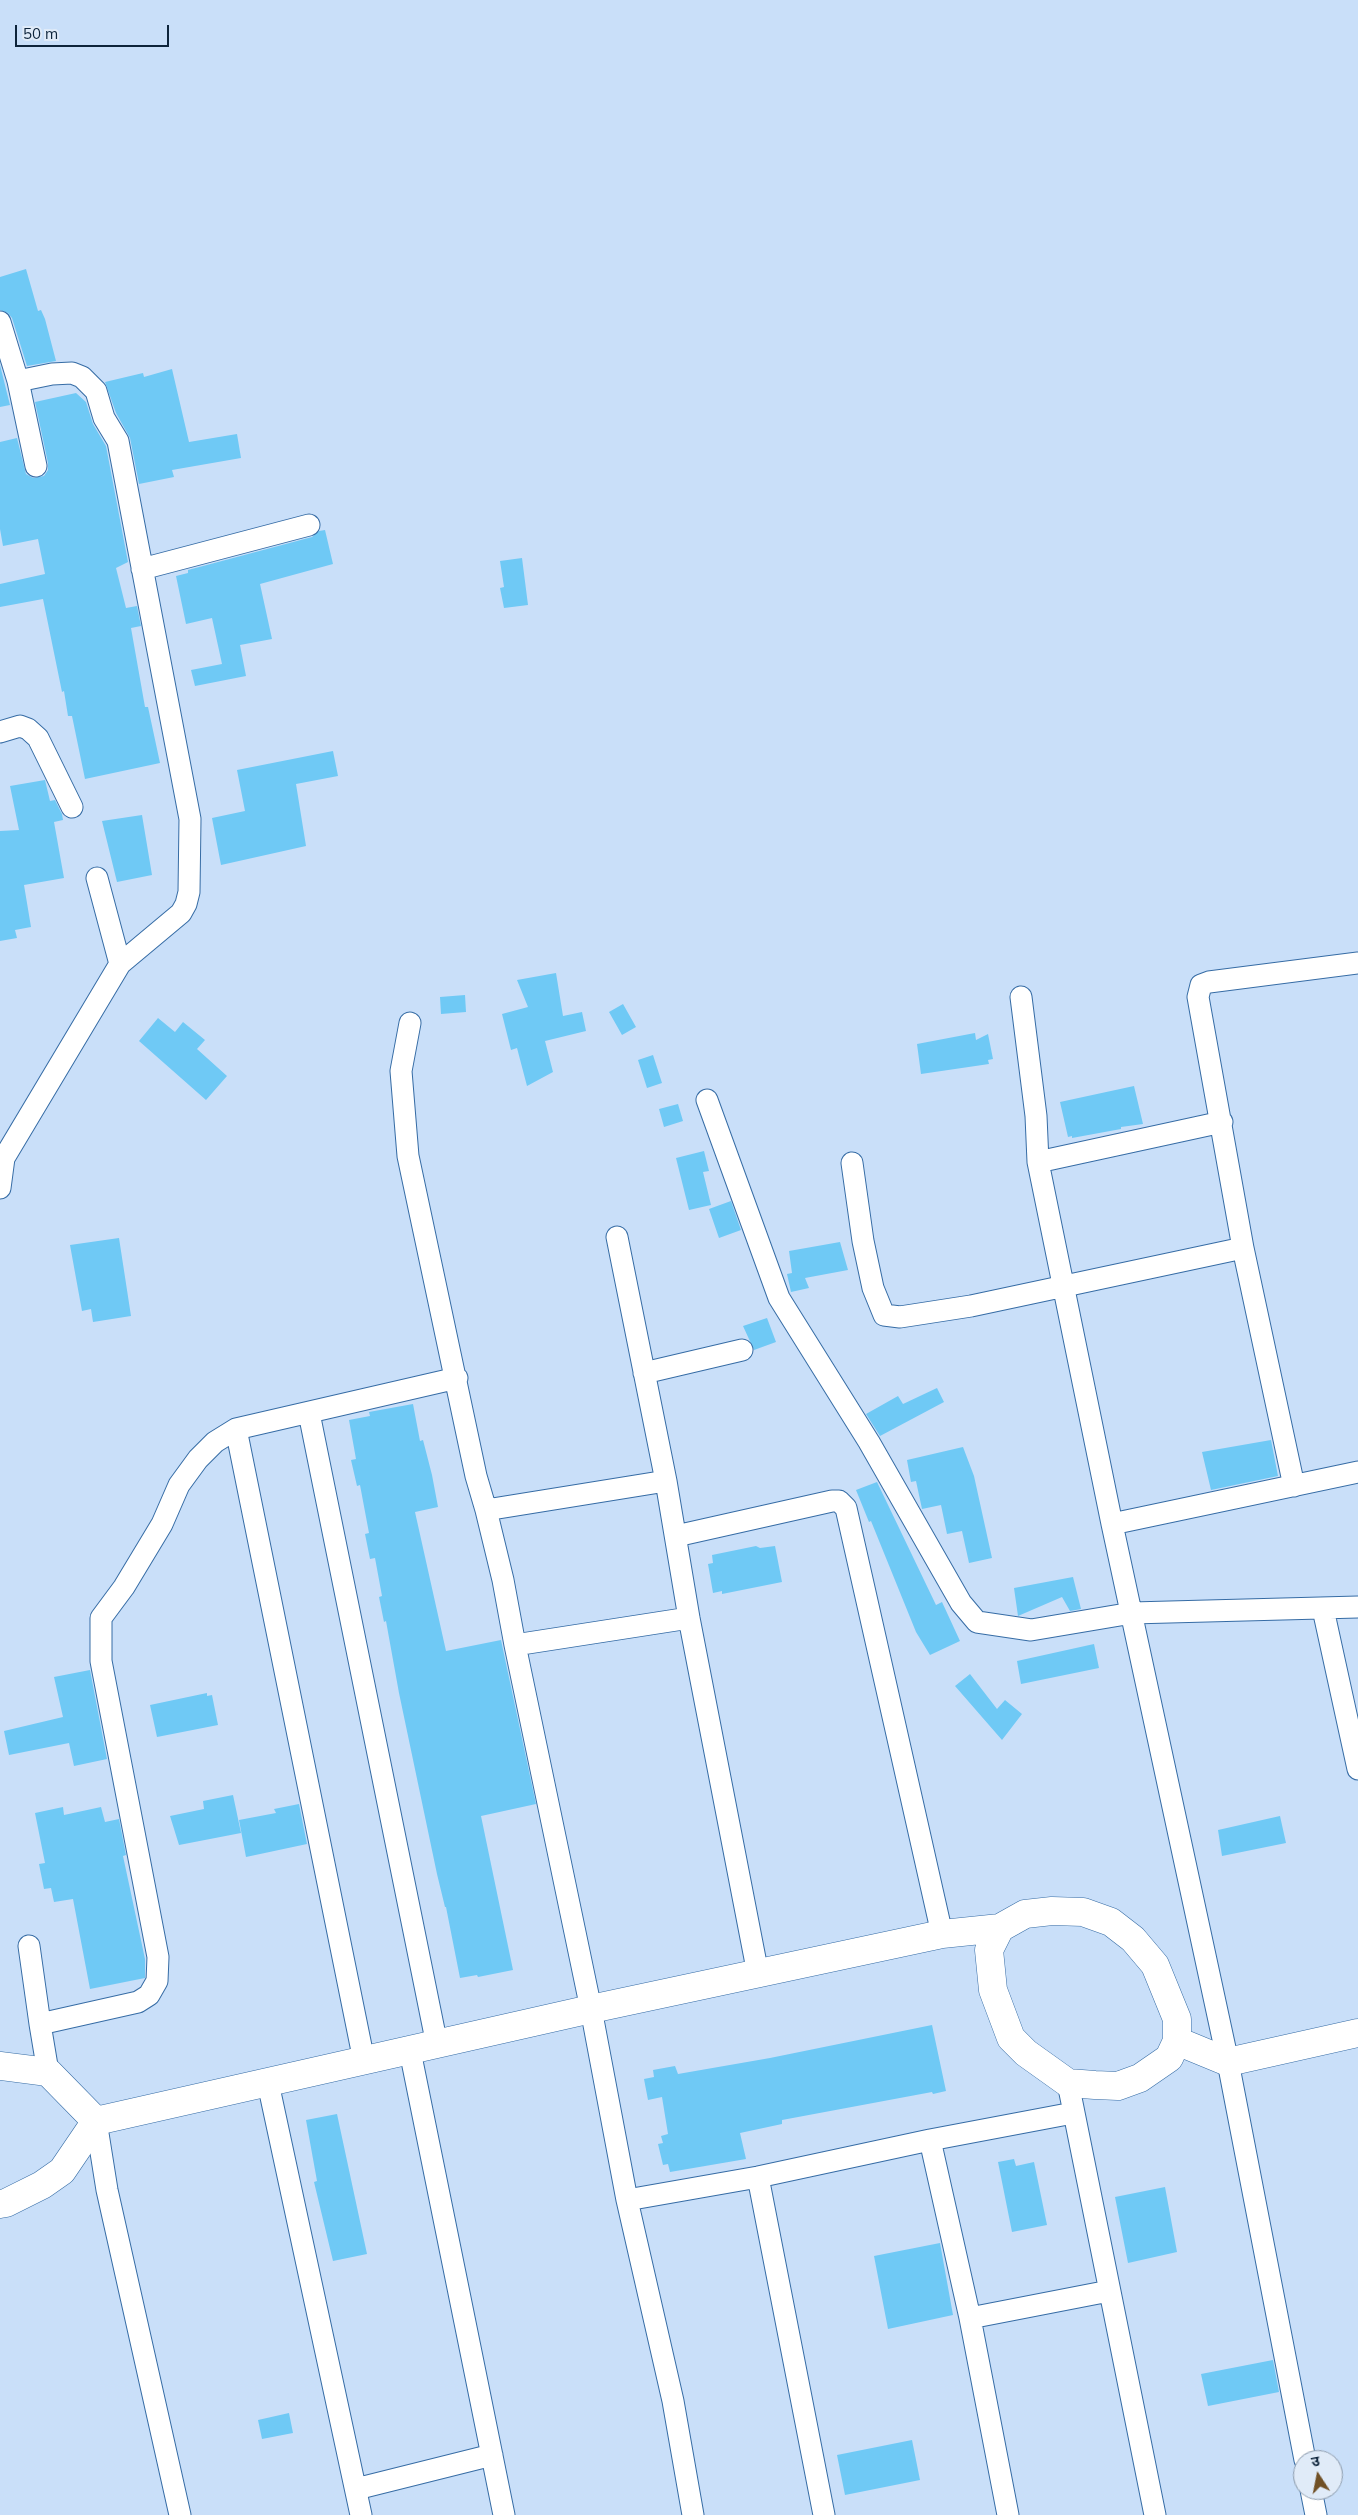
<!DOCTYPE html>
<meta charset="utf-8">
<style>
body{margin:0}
#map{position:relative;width:1358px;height:2515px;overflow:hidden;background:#c9dff9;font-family:Mulish,"Noto Sans Devanagari",sans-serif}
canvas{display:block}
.north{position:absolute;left:1293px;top:2450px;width:50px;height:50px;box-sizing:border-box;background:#e0ebf8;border:1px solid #8c9bac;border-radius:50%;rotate:349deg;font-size:14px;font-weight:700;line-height:20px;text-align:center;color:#0d243b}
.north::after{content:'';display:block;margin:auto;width:18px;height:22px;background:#705026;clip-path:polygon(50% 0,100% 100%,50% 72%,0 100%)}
.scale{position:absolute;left:15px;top:25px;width:154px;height:22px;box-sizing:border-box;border:2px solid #0d243b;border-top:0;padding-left:6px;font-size:15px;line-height:18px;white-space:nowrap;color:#0d243b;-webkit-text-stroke:4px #e0ebf8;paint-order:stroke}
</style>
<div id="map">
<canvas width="1358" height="2515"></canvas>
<div class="north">उ</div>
<div class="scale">50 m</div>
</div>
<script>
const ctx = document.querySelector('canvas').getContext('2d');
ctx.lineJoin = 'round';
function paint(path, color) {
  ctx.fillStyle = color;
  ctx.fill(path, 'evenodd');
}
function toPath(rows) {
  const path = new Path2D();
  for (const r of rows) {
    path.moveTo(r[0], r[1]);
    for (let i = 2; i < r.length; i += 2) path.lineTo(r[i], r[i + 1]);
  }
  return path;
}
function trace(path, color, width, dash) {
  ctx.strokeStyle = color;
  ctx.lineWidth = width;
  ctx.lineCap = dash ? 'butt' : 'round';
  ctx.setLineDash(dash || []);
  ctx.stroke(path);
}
paint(toPath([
 [26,269,38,311,41,310,45,319,56,361,27,366,12,318,8,313,0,310,0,277],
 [0,365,10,405,0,407],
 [172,369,189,442,237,434,241,458,172,470,174,477,139,484,130,438,116,413,105,382,143,373,144,377],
 [76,393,86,402,93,424,106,446,128,562,116,568,126,608,137,606,141,626,131,628,145,707,148,707,160,763,85,779,72,716,68,716,64,691,62,692,43,599,0,607,0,584,45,574,38,539,3,546,0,529,0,442,17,438,26,474,33,478,44,476,48,470,48,463,35,402],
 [325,530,333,564,260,584,272,639,240,645,246,676,195,686,191,670,222,664,212,618,186,624,176,576,188,573,188,570,312,537,319,531],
 [522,558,528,605,504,608,500,588,504,587,500,561],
 [333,751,338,776,296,784,306,846,221,865,212,818,245,811,237,770],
 [45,780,50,801,55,800,62,814,63,820,54,822,64,878,24,885,31,927,15,930,17,938,0,941,0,831,19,830,10,786],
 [142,815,152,875,117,882,102,821],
 [556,973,563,1016,582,1012,586,1031,545,1041,553,1072,527,1086,517,1048,511,1050,502,1014,528,1007,517,980],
 [465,995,466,1012,441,1014,440,997],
 [623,1004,636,1027,622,1035,609,1012],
 [158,1018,175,1032,183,1022,205,1040,197,1049,227,1076,206,1100,139,1041],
 [975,1033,976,1040,988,1034,993,1059,988,1060,989,1064,921,1074,917,1044],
 [653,1055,662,1083,647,1088,638,1060],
 [1134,1086,1143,1124,1121,1127,1121,1129,1072,1138,1072,1136,1068,1137,1060,1102],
 [678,1104,683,1121,664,1127,659,1109],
 [704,1151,709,1171,703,1172,711,1205,689,1210,676,1158],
 [731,1201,741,1230,719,1238,709,1209],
 [119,1238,131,1316,93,1322,91,1309,82,1311,70,1245],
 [840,1242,848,1270,805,1278,809,1288,791,1292,787,1274,792,1273,789,1251],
 [767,1318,776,1342,754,1350,743,1326],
 [937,1388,944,1402,880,1436,866,1414,898,1396,903,1404],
 [413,1404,420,1441,423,1440,432,1475,438,1507,415,1512,446,1651,501,1640,536,1804,481,1816,513,1970,478,1977,477,1975,460,1978,446,1907,445,1907,437,1874,399,1693,386,1621,384,1622,379,1597,382,1596,375,1558,370,1559,365,1534,369,1533,360,1485,357,1486,351,1460,356,1459,349,1420,370,1416,369,1412],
 [1271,1440,1278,1476,1211,1490,1202,1452],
 [963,1447,974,1476,992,1558,969,1563,962,1531,947,1534,941,1505,922,1509,916,1481,911,1482,907,1460],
 [877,1482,936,1605,942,1602,960,1641,930,1655,916,1632,871,1521,869,1522,856,1490],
 [756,1546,760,1548,775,1546,782,1582,722,1594,722,1591,713,1593,708,1564,713,1563,712,1555],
 [1073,1577,1081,1609,1070,1611,1062,1597,1018,1616,1014,1588],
 [1094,1644,1099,1668,1021,1684,1017,1661],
 [90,1670,107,1759,74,1766,69,1743,9,1755,4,1731,63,1717,54,1677],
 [970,1674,997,1709,1005,1700,1022,1714,1002,1740,955,1686],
 [207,1693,207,1696,212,1695,218,1725,157,1737,150,1705],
 [233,1795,241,1833,179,1845,170,1816,204,1809,203,1801],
 [299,1804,307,1844,246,1857,239,1820,276,1813,274,1809],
 [63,1807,64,1815,101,1807,105,1822,119,1819,126,1855,123,1856,145,1959,145,1978,90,1989,73,1899,54,1902,51,1888,44,1889,39,1864,45,1863,35,1813],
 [1280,1816,1286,1843,1222,1856,1218,1830],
 [932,2025,946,2091,933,2094,932,2092,782,2120,782,2124,740,2133,746,2159,670,2172,668,2164,663,2165,658,2144,663,2143,661,2136,668,2134,662,2097,648,2100,644,2079,654,2077,653,2070,675,2066,678,2074,770,2058],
 [337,2114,367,2254,333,2261,314,2182,317,2181,306,2120],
 [1014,2159,1016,2166,1034,2162,1047,2225,1012,2232,998,2162],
 [1165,2187,1177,2252,1128,2263,1115,2197],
 [940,2243,953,2315,888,2329,874,2256],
 [1273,2360,1279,2392,1208,2406,1201,2374],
 [289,2413,293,2433,262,2439,258,2420],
 [912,2440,920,2480,845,2495,837,2455]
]), '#6fc9f5');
const minor = toPath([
 [0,322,18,381,36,466],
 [18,381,52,374,72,373,82,377,96,391,104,418,118,441,190,819,189,892,186,904,181,913,120,964],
 [142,569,309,525],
 [0,732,20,726,28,729,38,738,72,807],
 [1021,997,1036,1116,1038,1162],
 [410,1023,401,1071,408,1156,476,1476,486,1510,666,1481],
 [707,1100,779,1298,869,1442,961,1603,977,1622,1031,1630,1132,1613,1358,1607],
 [1222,1122,1038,1162,1112,1524,1228,2062,1305,2460],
 [852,1163,863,1241,873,1288,884,1315,900,1317,971,1306,1243,1248],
 [0,1188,4,1158,120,964,97,878],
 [617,1237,666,1481,689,1618,758,1974],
 [644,1373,742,1350],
 [309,1413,437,2045],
 [236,1429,364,2061],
 [1294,1486,1243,1248,1198,997,1201,985,1209,982,1358,963],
 [486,1510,503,1580,515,1645,689,1618],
 [1112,1524,1358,1472],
 [676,1536,832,1501,839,1501,846,1508,942,1934],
 [1323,1609,1358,1769],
 [515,1645,591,2009,627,2200,673,2401,693,2515],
 [29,1946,40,2024],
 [410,2051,504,2515],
 [48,2072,40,2024,138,2002,149,1995,157,1981,158,1957,101,1661,101,1618,124,1587,162,1524,179,1485,198,1459,215,1442,236,1429,457,1378],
 [268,2083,361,2515],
 [1068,2083,1155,2515],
 [96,2121,107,2190,180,2515],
 [930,2140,1073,2113],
 [758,2177,824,2515],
 [627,2200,758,2177,930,2140,970,2318,1008,2515],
 [970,2318,1109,2291],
 [356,2489,492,2455],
 [1311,2490,1316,2515]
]);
const tertiary = toPath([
 [1177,2041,1228,2062,1358,2033],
 [0,2066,48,2072,96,2121],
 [0,2204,6,2203,42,2185,62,2171,96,2121,591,2009,942,1934,1000,1928,1025,1914,1052,1911,1083,1912,1111,1922,1133,1939,1155,1965,1177,2019,1177,2041,1169,2058,1140,2078,1118,2086,1095,2085,1068,2083,1026,2053,1011,2038,993,1990,989,1950,1000,1928]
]);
trace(minor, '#366ca5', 23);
trace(tertiary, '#366ca5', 29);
trace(minor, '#fff', 21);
trace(tertiary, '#fff', 28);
</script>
